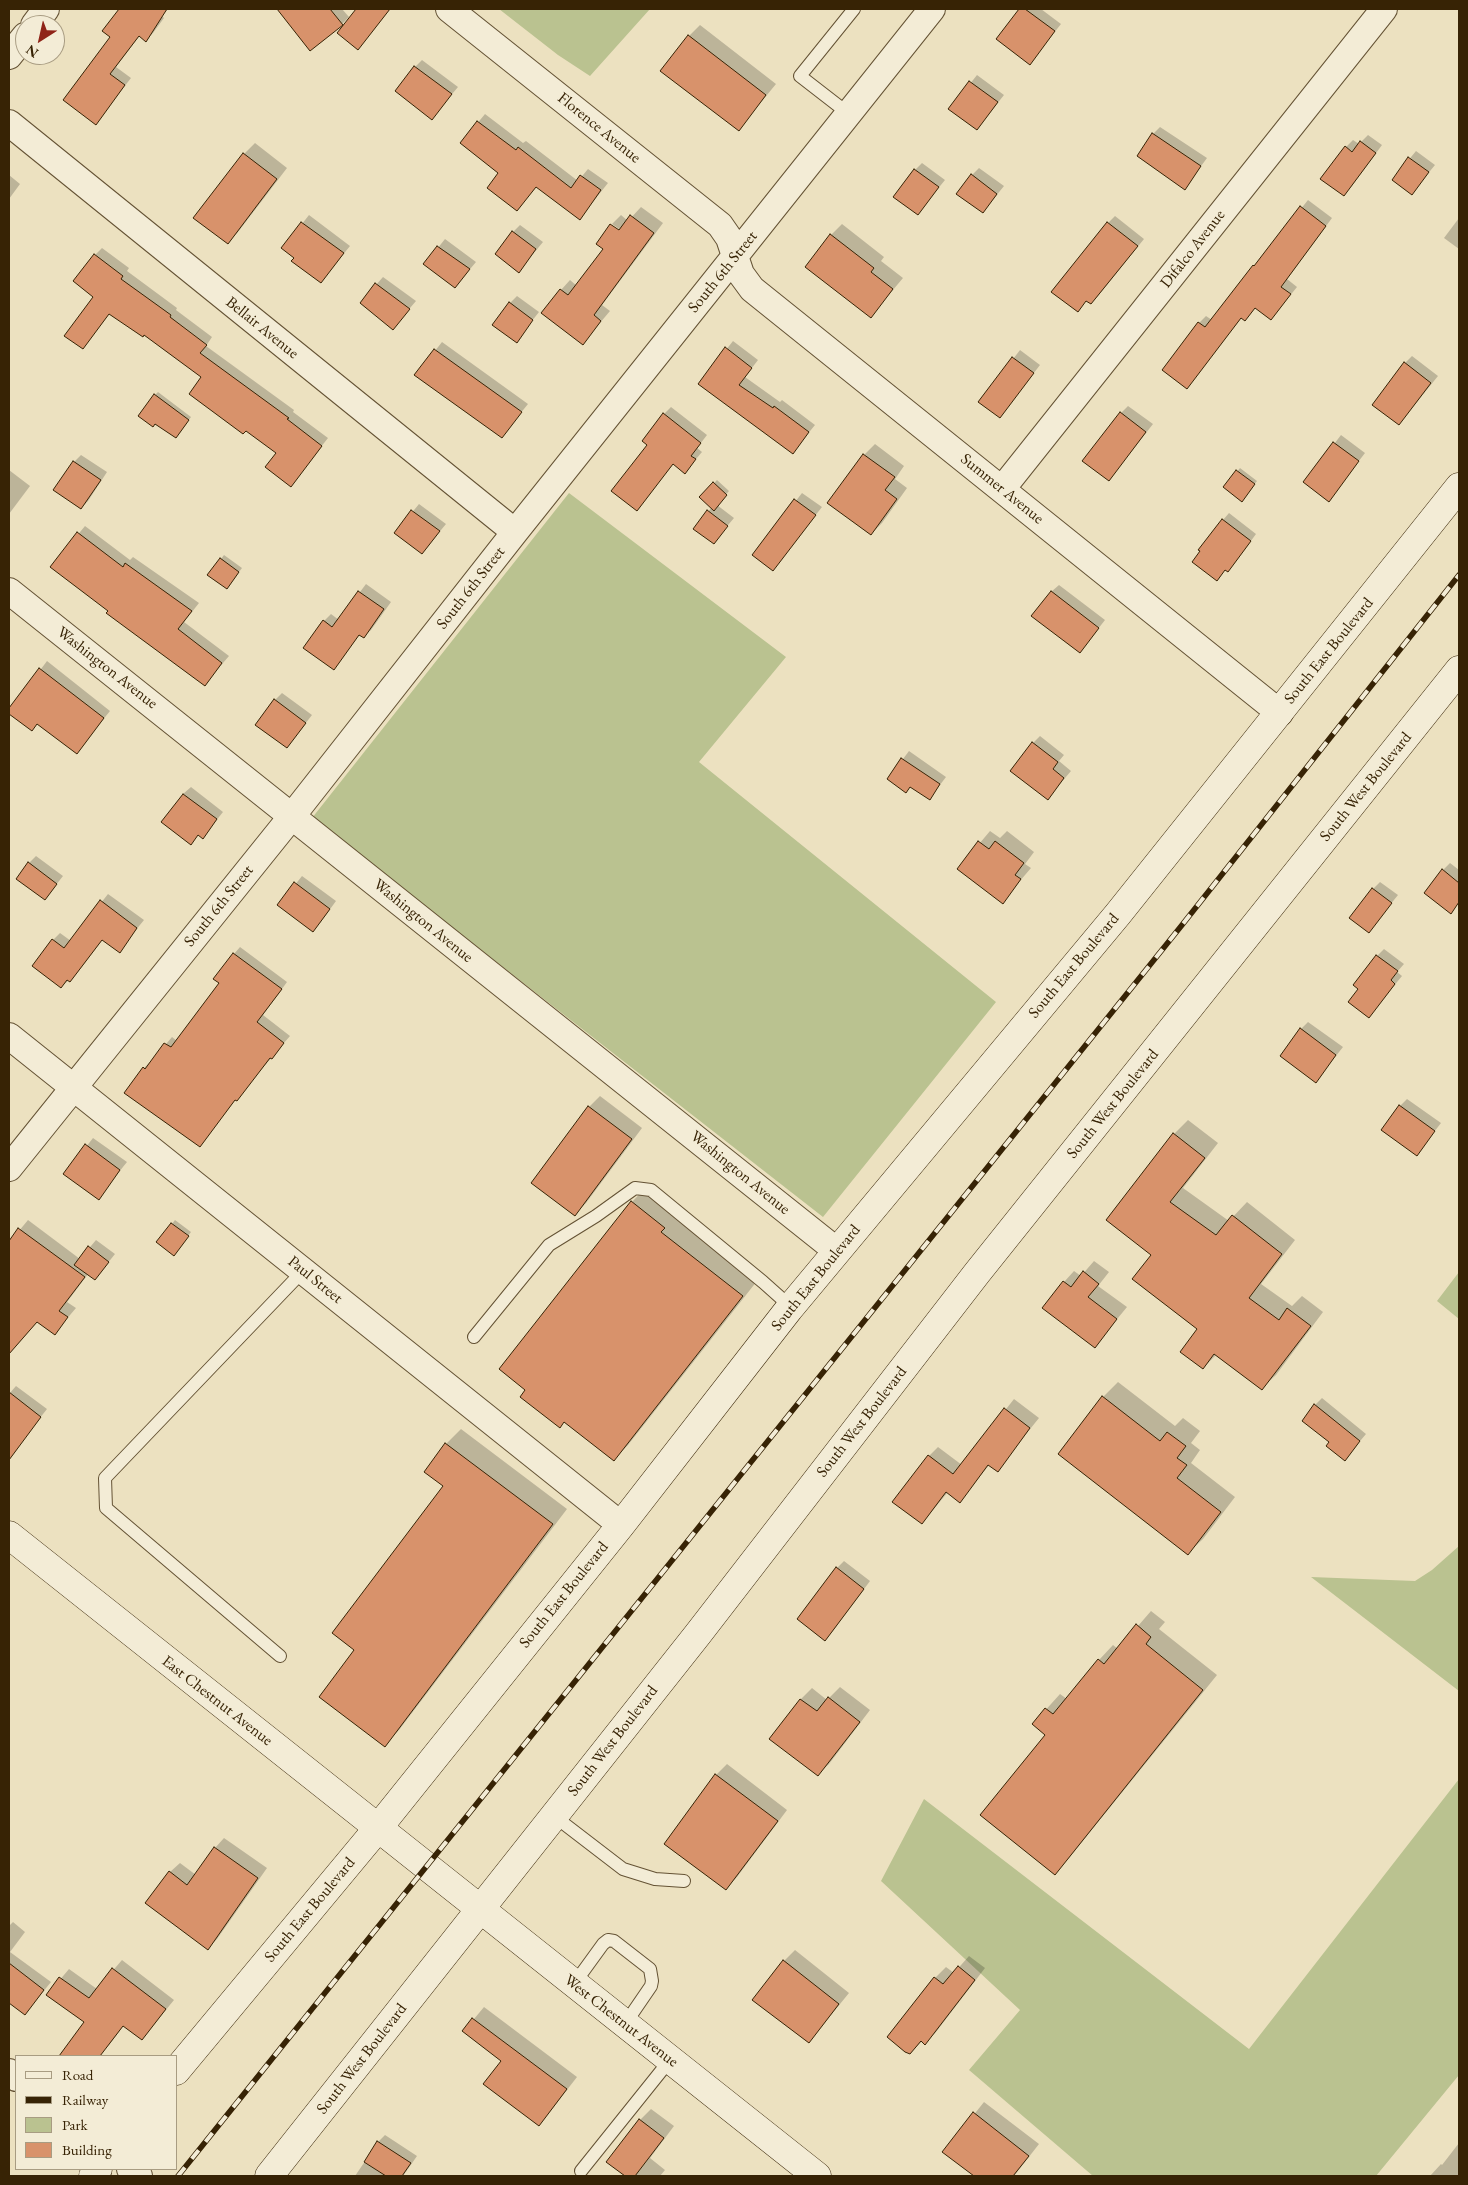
<!DOCTYPE html>
<style>
body{margin:0}
#map{position:relative;width:1468px;height:2185px;overflow:hidden;background:#ece1c0;font-family:"EB Garamond",serif}
canvas{display:block}
.frame{position:absolute;inset:0;border:10px solid #372305;pointer-events:none}
.legend{position:absolute;left:15px;top:2055px;width:162px;height:115px;box-sizing:border-box;background:#f3ecd6;border:1px solid #a89c82;margin:0;padding:6px 9px;list-style:none;font-size:15px;color:#372305}
.legend li{display:flex;align-items:center;gap:10px;height:25px}
.legend b{width:25px;border:1px solid #a89c82}
.north{position:absolute;left:15px;top:15px;width:50px;height:50px;box-sizing:border-box;background:#f3ecd6;border:1px solid #a89c82;border-radius:50%;rotate:215deg;font-size:14px;font-weight:700;line-height:20px;text-align:center;color:#372305}
.north::after{content:'';display:block;margin:auto;width:18px;height:22px;background:#8f2418;clip-path:polygon(50% 0,100% 100%,50% 72%,0 100%)}
</style>
<div id="map">
<canvas width="1468" height="2185"></canvas>
<div class="frame"></div>
<ul class="legend">
<li><b style="height:6px;background:#f3ecd6"></b>Road</li>
<li><b style="height:6px;background:#372305"></b>Railway</li>
<li><b style="height:14px;background:#bac290"></b>Park</li>
<li><b style="height:14px;background:#d8926b"></b>Building</li>
</ul>
<div class="north">N</div>
</div>
<script>
const ctx = document.querySelector('canvas').getContext('2d');
ctx.lineJoin = 'round';
function paint(path, color) {
  ctx.fillStyle = color;
  ctx.fill(path, 'evenodd');
}
function toPath(rows) {
  const path = new Path2D();
  for (const r of rows) {
    path.moveTo(r[0], r[1]);
    for (let i = 2; i < r.length; i += 2) path.lineTo(r[i], r[i + 1]);
  }
  return path;
}
function trace(path, color, width, dash) {
  ctx.strokeStyle = color;
  ctx.lineWidth = width;
  ctx.lineCap = dash ? 'butt' : 'round';
  ctx.setLineDash(dash || []);
  ctx.stroke(path);
}
function drawText(font, color, halo, rows, align = 'center') {
  ctx.font = font + ' "EB Garamond",serif';
  ctx.lineWidth = 4.5;
  ctx.setLineDash([]);
  ctx.textBaseline = 'middle';
  ctx.strokeStyle = halo;
  ctx.fillStyle = color;
  for (const [text, x, y, turn = 0] of rows) {
    ctx.save();
    ctx.translate(x, y);
    ctx.rotate((+turn || 0) * Math.PI / 180);
    ctx.textAlign = isNaN(turn) ? turn : align;
    if (halo) ctx.strokeText(text, 0, 0);
    ctx.fillText(text, 0, 0);
    ctx.restore();
  }
}
paint(toPath([
 [499,9,650,9,590,76,558,55],
 [569,493,786,657,699,762,996,1002,823,1217,312,818],
 [1459,1272,1459,1319,1437,1301],
 [1459,1546,1459,1691,1311,1577,1415,1581,1432,1570],
 [1459,1779,1459,2075,1376,2176,1093,2176,969,2070,1020,2010,881,1881,924,1799,1249,2049]
]), '#bac290');
paint(toPath([
 [120,9,168,9,162,16,164,18,153,33,146,40,140,35,116,67,131,78,96,123,112,37,104,31],
 [295,9,342,9,349,17,342,24,293,11],
 [358,9,390,9,358,48,339,33],
 [1020,9,1041,9,1061,24,1030,63,998,39],
 [700,25,776,84,739,129,689,36],
 [422,60,458,87,432,118,415,67],
 [977,75,1004,95,977,129,950,109],
 [485,114,523,143,526,141,578,181,588,169,608,183,580,218,537,186,517,209,500,173,461,143],
 [1160,127,1207,158,1185,188,1153,134],
 [1368,135,1382,145,1351,187,1346,147,1353,140,1359,144],
 [255,143,287,168,238,232,228,242,244,154],
 [1416,151,1435,165,1412,193,1393,179],
 [922,163,945,180,918,213,915,170],
 [979,168,1004,186,983,212,972,175],
 [9,175,20,184,9,199],
 [1308,200,1332,218,1287,279,1297,287,1271,319,1256,307,1245,319,1242,317,1187,388,1199,323,1206,316,1212,320],
 [641,207,663,223,602,305,610,311,583,343,561,290,570,280,577,286,605,249,611,226,625,233,612,224,621,215,628,221],
 [309,215,350,246,321,282,283,248],
 [1115,216,1144,239,1098,296,1091,303,1087,300,1078,310,1108,223],
 [1459,218,1459,249,1444,238],
 [842,224,884,257,881,261,903,278,871,316,831,235],
 [520,225,543,242,519,271,513,232],
 [445,239,476,262,455,287,425,264],
 [102,248,129,268,127,271,177,308,176,310,212,337,206,346,294,410,293,412,328,438,291,485,278,453,203,377,145,334,110,313,83,348,95,296,95,255],
 [383,277,416,301,393,328,361,302],
 [517,296,539,312,516,341,510,303],
 [733,341,758,360,745,377,780,402,782,400,815,425,793,452,699,384],
 [442,342,528,404,502,436,416,375],
 [1020,350,1040,365,1000,417,980,402],
 [1412,356,1438,376,1399,424,1405,363],
 [158,392,191,417,179,434,155,395],
 [1128,406,1153,424,1109,480,1121,413],
 [671,407,707,435,697,448,702,452,685,472,674,463,637,509,649,444,664,414],
 [1341,435,1365,453,1329,500,1305,482],
 [875,444,904,466,895,479,907,488,882,523,871,534,864,455],
 [81,455,107,472,88,501,81,508,74,462],
 [1240,468,1257,481,1245,497,1225,487],
 [9,470,30,486,9,514],
 [717,480,729,491,717,505,734,518,713,543,695,528,712,507,701,497],
 [802,493,822,507,773,569,754,555],
 [419,504,446,524,422,553,396,532],
 [1229,513,1256,534,1234,564,1227,571,1226,569,1217,579,1223,520],
 [85,526,130,560,133,557,199,603,184,622,229,656,205,684,52,566],
 [224,555,242,568,230,584,209,575],
 [366,584,391,602,371,630,363,637,360,634,340,661,324,621,331,614,339,620],
 [1059,585,1105,620,1080,652,1051,592],
 [47,661,110,711,77,752,38,723,32,730,9,712],
 [282,693,312,715,287,747,275,700],
 [1040,736,1064,755,1059,761,1071,771,1048,798,1033,743],
 [909,751,946,777,930,798,911,786,888,779],
 [191,787,223,812,203,837,199,834,190,843,183,794],
 [990,831,1000,838,1007,831,1034,852,1025,864,1031,868,1002,902,958,869],
 [36,856,63,876,45,899,29,863],
 [1450,863,1459,870,1459,903,1451,912,1443,870],
 [302,876,336,901,320,923,279,905],
 [1380,882,1398,895,1369,931,1373,889],
 [108,894,144,920,119,951,103,939,77,973,61,987,53,940,60,933,71,941],
 [240,947,287,982,263,1015,290,1036,236,1099,200,1146,144,1068,150,1062,151,1062,172,1037,177,1041,220,983,234,954],
 [1384,949,1404,964,1397,972,1402,976,1369,1016,1359,989,1377,956],
 [1308,1022,1343,1047,1316,1081,1301,1029],
 [600,1096,642,1128,586,1203,575,1214,589,1107],
 [1407,1099,1441,1123,1417,1154,1400,1106],
 [1188,1120,1218,1143,1183,1188,1229,1221,1247,1202,1295,1240,1261,1284,1292,1306,1302,1296,1323,1312,1276,1375,1262,1388,1217,1354,1203,1368,1199,1329,1152,1254,1174,1134],
 [93,1138,127,1162,98,1198,65,1174],
 [646,1187,757,1281,628,1445,614,1459,632,1202],
 [28,1220,80,1259,96,1240,115,1254,95,1279,88,1274,67,1302,76,1308,54,1334,38,1321,9,1354,9,1243],
 [175,1220,191,1232,177,1251,158,1242],
 [1094,1261,1109,1272,1098,1286,1127,1307,1095,1346,1064,1282,1074,1271,1081,1276],
 [1118,1382,1175,1426,1183,1418,1200,1431,1191,1443,1200,1450,1191,1463,1235,1497,1203,1539,1188,1553,1059,1454,1103,1397],
 [16,1386,47,1409,13,1452,9,1449,9,1394],
 [1322,1398,1366,1434,1345,1459,1331,1442,1315,1405],
 [1014,1399,1039,1418,997,1470,990,1464,960,1501,948,1492,922,1523,929,1456,938,1447,962,1465],
 [461,1429,567,1509,399,1730,384,1745,356,1650,445,1486,426,1471,446,1444],
 [844,1561,870,1581,832,1632,837,1568],
 [1151,1611,1165,1622,1159,1629,1217,1675,1069,1858,1055,1873,1046,1734,1033,1724,1060,1694,1067,1699,1099,1660,1113,1645,1118,1649],
 [840,1687,870,1710,829,1764,818,1774,771,1739,801,1699,812,1688,827,1700],
 [727,1764,787,1810,737,1877,726,1888,716,1775],
 [224,1838,267,1868,217,1939,208,1948,170,1872,180,1863,196,1875,215,1848],
 [13,1922,25,1932,10,1952,51,1982,25,2014,9,2001,9,1926],
 [795,1950,849,1993,809,2042,784,1961],
 [969,1956,985,1968,936,2032,925,2043,922,2041,910,2053,889,2037,935,1978,946,1967,954,1973],
 [122,1960,174,2000,142,2039,124,2025,109,2045,96,2056,67,2056,63,2053,86,2022,48,1994,69,1969,97,1989],
 [484,2007,577,2077,549,2113,539,2124,503,2061,464,2031],
 [984,2102,1039,2144,1014,2176,976,2176,944,2152],
 [651,2109,674,2126,650,2158,665,2170,660,2176,627,2176,608,2162,640,2120],
 [385,2135,417,2156,403,2176,355,2176,378,2142],
 [1459,2143,1459,2176,1430,2176,1441,2164,1442,2165]
]), '#0003');
const building = toPath([
 [119,9,167,9,146,42,139,36,110,74,125,85,96,125,63,100,110,37,102,31,119,9],
 [277,9,330,9,343,25,310,51,277,9],
 [356,9,390,9,358,50,337,33,356,9],
 [1019,9,1025,9,1055,31,1030,65,996,39,1019,9],
 [688,35,766,95,739,131,660,71,688,35],
 [414,66,452,94,432,120,395,91,414,66],
 [969,81,998,102,977,130,948,109,969,81],
 [477,121,516,150,518,147,571,188,580,175,601,190,580,220,536,187,517,211,487,188,498,173,460,143,477,121],
 [1152,133,1201,166,1185,190,1137,156,1152,133],
 [1360,141,1376,153,1344,196,1320,179,1345,146,1352,152,1360,141],
 [243,153,277,179,228,244,193,218,243,153],
 [1408,157,1429,172,1412,195,1392,180,1408,157],
 [914,169,939,187,918,215,893,197,914,169],
 [971,174,997,194,983,213,956,194,971,174],
 [1300,206,1326,226,1281,287,1291,294,1271,320,1255,308,1245,321,1241,318,1187,389,1162,370,1198,322,1205,327,1253,265,1254,266,1300,206],
 [630,215,654,233,594,315,601,321,583,345,541,313,560,289,568,295,603,249,596,244,610,224,619,230,630,215],
 [301,222,344,253,321,283,291,261,294,258,281,248,301,222],
 [1107,222,1138,246,1091,304,1086,301,1078,312,1051,292,1107,222],
 [512,231,536,249,519,273,495,254,512,231],
 [830,234,874,268,871,272,893,289,871,318,805,267,830,234],
 [437,246,470,269,455,288,423,264,437,246],
 [94,254,123,276,121,279,171,315,170,317,207,345,200,353,289,418,287,419,322,446,291,487,265,467,276,453,246,431,243,434,189,394,201,377,144,335,143,337,109,314,83,349,64,336,93,297,73,281,94,254],
 [375,283,410,309,393,330,360,303,375,283],
 [509,302,533,320,517,343,492,325,509,302],
 [725,347,752,368,739,385,773,408,774,406,809,432,793,454,698,384,725,347],
 [434,349,522,412,502,438,414,375,434,349],
 [1012,357,1034,373,1000,418,978,402,1012,357],
 [1404,362,1431,383,1399,425,1372,405,1404,362],
 [154,394,189,420,176,438,155,424,153,427,138,416,154,394],
 [1120,412,1146,432,1109,481,1082,461,1120,412],
 [663,413,701,443,691,456,696,459,685,474,673,464,637,511,611,491,647,445,642,441,663,413],
 [1333,442,1359,461,1329,502,1303,482,1333,442],
 [863,454,895,477,885,490,897,499,871,535,827,503,863,454],
 [73,461,101,480,81,509,53,490,73,461],
 [1236,470,1255,484,1242,502,1223,487,1236,470],
 [713,482,727,495,714,511,699,497,713,482],
 [794,499,816,515,773,571,752,555,794,499],
 [411,510,440,531,422,554,394,533,411,510],
 [707,510,728,526,714,544,693,529,707,510],
 [1222,519,1251,541,1228,572,1225,570,1217,581,1192,562,1200,551,1198,550,1222,519],
 [77,532,123,567,125,563,192,611,178,629,222,663,205,686,106,613,108,611,50,567,77,532],
 [220,558,239,572,227,589,207,575,220,558],
 [358,591,384,609,364,638,359,635,334,670,303,648,323,620,332,627,358,591],
 [1051,591,1099,628,1080,653,1031,616,1051,591],
 [39,668,104,718,77,754,37,724,32,731,9,714,9,708,39,668],
 [274,699,306,723,287,748,255,725,274,699],
 [1032,742,1058,762,1053,769,1064,778,1048,800,1010,771,1032,742],
 [901,758,940,784,930,800,910,787,906,793,887,779,901,758],
 [183,794,217,819,203,839,198,835,191,845,161,822,183,794],
 [978,841,989,849,995,841,1024,863,1015,875,1021,879,1003,904,957,869,978,841],
 [28,862,57,884,45,900,16,879,28,862],
 [1442,869,1459,883,1459,902,1451,914,1424,893,1442,869],
 [294,882,330,909,313,932,277,905,294,882],
 [1372,888,1392,903,1369,933,1349,918,1372,888],
 [100,900,137,928,120,953,102,940,70,982,67,980,61,988,32,966,52,939,64,948,100,900],
 [233,953,282,989,257,1022,284,1043,272,1059,270,1058,237,1101,235,1100,200,1147,124,1093,143,1067,145,1069,164,1043,171,1047,219,983,213,979,233,953],
 [1376,955,1398,971,1391,980,1395,984,1369,1018,1348,1002,1358,989,1353,985,1376,955],
 [1300,1028,1336,1055,1316,1083,1280,1056,1300,1028],
 [1399,1105,1435,1131,1417,1156,1381,1130,1399,1105],
 [588,1106,632,1139,575,1216,531,1183,588,1106],
 [1173,1133,1205,1158,1170,1202,1216,1235,1232,1215,1282,1254,1249,1298,1279,1320,1287,1308,1311,1326,1262,1390,1214,1354,1203,1369,1180,1352,1197,1329,1132,1279,1151,1255,1106,1220,1173,1133],
 [85,1144,120,1170,99,1200,63,1174,85,1144],
 [631,1201,665,1228,661,1232,743,1296,614,1461,564,1422,560,1428,520,1397,525,1390,499,1369,631,1201],
 [171,1223,189,1236,174,1256,156,1242,171,1223],
 [18,1228,85,1277,59,1311,68,1317,55,1335,37,1322,9,1354,9,1241,18,1228],
 [88,1246,109,1262,95,1280,74,1265,88,1246],
 [1083,1271,1099,1284,1088,1297,1117,1319,1095,1348,1042,1308,1063,1281,1071,1287,1083,1271],
 [9,1392,41,1417,9,1460,9,1392],
 [1102,1396,1160,1441,1167,1432,1186,1446,1177,1458,1187,1465,1177,1478,1221,1512,1188,1555,1058,1454,1102,1396],
 [1314,1404,1360,1441,1345,1461,1326,1446,1329,1442,1302,1421,1314,1404],
 [1004,1408,1030,1428,998,1472,988,1465,960,1503,946,1492,922,1524,892,1502,928,1455,953,1474,1004,1408],
 [445,1443,553,1524,385,1747,319,1697,354,1650,332,1633,443,1486,424,1472,445,1443],
 [836,1567,864,1589,825,1641,797,1619,836,1567],
 [1136,1624,1151,1637,1146,1644,1203,1690,1055,1875,980,1815,1045,1735,1032,1724,1045,1708,1053,1714,1098,1659,1104,1664,1136,1624],
 [828,1697,860,1722,818,1776,769,1739,800,1699,817,1711,828,1697],
 [715,1774,778,1821,726,1890,664,1844,715,1774],
 [214,1847,258,1878,208,1950,145,1903,169,1871,187,1885,214,1847],
 [783,1960,839,2004,809,2043,752,2000,783,1960],
 [9,1963,44,1990,25,2015,9,2003,9,1963],
 [958,1966,975,1980,925,2045,921,2041,910,2054,905,2052,887,2037,934,1977,943,1984,958,1966],
 [112,1968,166,2009,142,2040,123,2026,100,2056,59,2056,84,2022,46,1995,59,1977,89,1998,112,1968],
 [472,2018,567,2089,539,2126,483,2084,501,2061,462,2031,472,2018],
 [973,2112,1029,2156,1013,2176,974,2176,942,2152,973,2112],
 [639,2119,664,2138,635,2176,625,2176,606,2162,639,2119],
 [377,2141,411,2163,402,2176,386,2176,364,2162,377,2141]
]);
paint(building, '#d8926b');
trace(building, '#372305', 1);
const lane = toPath([
 [849,114,800,76,854,9],
 [474,1337,549,1245,596,1216,635,1188,651,1190,763,1282,791,1307],
 [280,1656,106,1508,105,1478,303,1271],
 [554,1816,623,1869,655,1879,684,1881],
 [574,1984,603,1944,608,1940,614,1941,650,1969,652,1981,651,1986,625,2024],
 [581,2171,670,2060]
]);
const street = toPath([
 [449,9,720,225,729,238,741,274,752,289,1280,713],
 [34,25,46,9],
 [9,56,25,36],
 [9,123,515,532],
 [1002,489,1384,9],
 [9,591,837,1251],
 [9,1036,621,1525],
 [9,1168,292,816,515,532,932,9],
 [9,2072,16,2078],
 [130,2169,139,2176]
]);
const secondary = toPath([
 [9,1535,817,2176],
 [176,2071,378,1828,621,1525,789,1309,1118,914,1459,487],
 [93,2176,98,2169],
 [269,2176,698,1634,977,1273,1459,670]
]);
trace(lane, '#645234', 14);
trace(street, '#645234', 28);
trace(secondary, '#372305', 29);
trace(lane, '#f3ecd6', 12);
trace(street, '#f3ecd6', 26);
trace(secondary, '#f3ecd6', 28);
const rail = toPath([
 [178,2176,1182,925,1459,575]
]);
trace(rail, '#372305', 5.5);
trace(rail, '#f3ecd6', 4, [11]);
drawText('16px', '#372305', '#f3ecd6', [
 ["Florence Avenue",599,128,39],
 ["Difalco Avenue",1193,249,-52],
 ["South 6th Street",723,272,-51],
 ["Bellair Avenue",262,328,39],
 ["Summer Avenue",1002,489,39],
 ["South 6th Street",471,588,-52],
 ["South East Boulevard",1329,651,-51],
 ["Washington Avenue",107,668,38],
 ["South West Boulevard",1366,787,-51],
 ["South 6th Street",219,906,-51],
 ["Washington Avenue",423,921,39],
 ["South East Boulevard",1074,966,-50],
 ["South West Boulevard",1113,1104,-51],
 ["Washington Avenue",740,1173,39],
 ["South East Boulevard",816,1278,-51],
 ["Paul Street",315,1280,39],
 ["South West Boulevard",862,1422,-52],
 ["South East Boulevard",564,1595,-51],
 ["East Chestnut Avenue",217,1701,38],
 ["South West Boulevard",613,1741,-52],
 ["South East Boulevard",310,1910,-50],
 ["West Chestnut Avenue",621,2021,38],
 ["South West Boulevard",362,2059,-52]
]);
</script>
